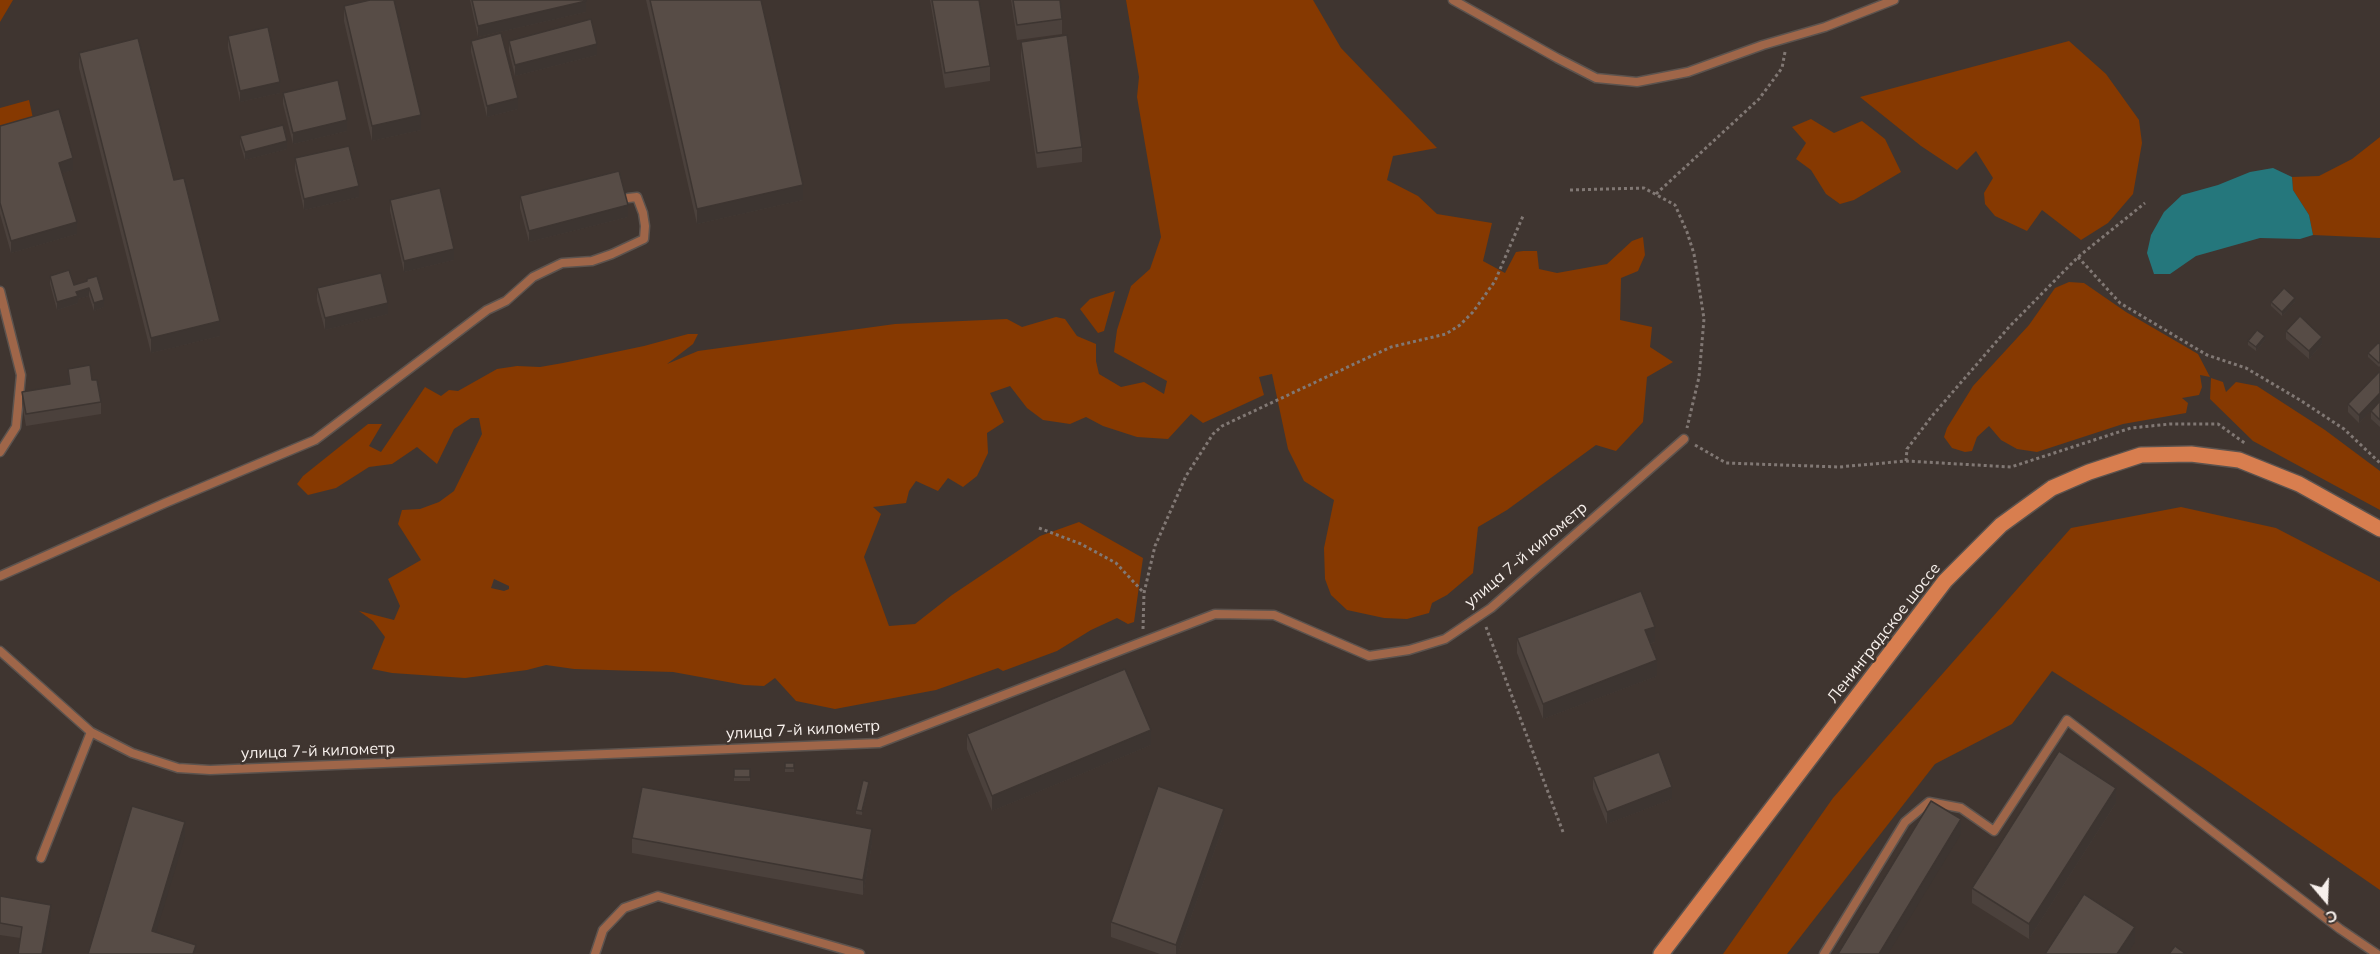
<!DOCTYPE html>
<meta charset="utf-8">
<style>
body{margin:0}
#map{position:relative;width:2380px;height:954px;overflow:hidden;background:#3f3530;font-family:Mulish,sans-serif}
canvas{display:block}
.north{position:absolute;left:2296px;top:870px;width:60px;height:60px;-webkit-text-stroke:4px #3f3530;paint-order:stroke;rotate:161deg;font-size:16px;font-weight:700;line-height:24px;text-align:center;color:#f7f0ec}
.north::after{content:'';display:block;margin:auto;width:21px;height:27px;background:#f7f0ec;clip-path:polygon(50% 0,100% 100%,50% 72%,0 100%)}
</style>
<div id="map">
<canvas width="2380" height="954"></canvas>
<div class="north">С</div>
</div>
<script>
const ctx = document.querySelector('canvas').getContext('2d');
ctx.lineJoin = 'round';
function paint(path, color) {
  ctx.fillStyle = color;
  ctx.fill(path, 'evenodd');
}
function toPath(rows) {
  const path = new Path2D();
  for (const r of rows) {
    path.moveTo(r[0], r[1]);
    for (let i = 2; i < r.length; i += 2) path.lineTo(r[i], r[i + 1]);
  }
  return path;
}
function trace(path, color, width, dash) {
  ctx.strokeStyle = color;
  ctx.lineWidth = width;
  ctx.lineCap = dash ? 'butt' : 'round';
  ctx.setLineDash(dash || []);
  ctx.stroke(path);
}
function drawText(font, color, halo, rows, align = 'center') {
  ctx.font = font + ' Mulish,sans-serif';
  ctx.lineWidth = 5;
  ctx.setLineDash([]);
  ctx.textBaseline = 'middle';
  ctx.strokeStyle = halo;
  ctx.fillStyle = color;
  for (const [text, x, y, turn = 0] of rows) {
    ctx.save();
    ctx.translate(x, y);
    ctx.rotate((+turn || 0) * Math.PI / 180);
    ctx.textAlign = isNaN(turn) ? turn : align;
    if (halo) ctx.strokeText(text, 0, 0);
    ctx.fillText(text, 0, 0);
    ctx.restore();
  }
}
paint(toPath([
 [0,0,13,0,0,22],
 [1126,0,1313,0,1341,48,1437,148,1393,156,1387,180,1418,196,1437,214,1492,223,1483,261,1505,273,1516,252,1523,251,1537,251,1539,269,1557,273,1607,264,1632,241,1643,237,1645,255,1638,271,1621,278,1620,320,1652,327,1650,347,1673,362,1647,377,1643,422,1616,451,1596,445,1507,510,1478,527,1473,573,1447,595,1432,603,1429,613,1407,619,1384,618,1347,610,1331,595,1325,579,1324,548,1334,500,1304,481,1288,449,1272,374,1259,377,1264,395,1203,423,1191,414,1168,439,1137,437,1103,426,1086,417,1070,424,1043,420,1027,408,1010,386,990,393,1004,422,987,433,988,453,977,476,963,487,948,478,938,491,916,481,909,491,906,503,873,507,881,514,864,557,889,626,915,624,952,595,1040,536,1079,522,1143,558,1134,622,1128,624,1117,618,1091,630,1057,651,1003,671,998,668,936,690,835,709,796,701,775,678,764,686,744,685,673,672,574,669,546,665,527,670,465,678,392,673,372,669,385,637,373,621,359,611,394,620,400,606,388,579,421,560,398,524,402,510,420,509,439,502,454,491,482,434,479,418,471,418,454,429,437,464,417,447,392,464,369,467,336,488,308,495,297,484,303,476,368,424,382,424,369,446,381,452,425,387,441,396,449,390,458,391,497,369,517,366,540,367,563,363,644,346,688,334,698,334,693,344,667,364,698,351,895,324,1007,319,1022,327,1056,317,1065,319,1077,336,1096,344,1096,361,1099,374,1121,387,1144,382,1164,394,1167,381,1114,352,1117,330,1131,286,1150,269,1161,237,1137,97,1139,77],
 [494,579,509,586,509,589,504,591,491,588],
 [2069,41,2106,74,2139,120,2142,143,2133,194,2108,223,2081,240,2042,210,2027,231,1995,216,1985,204,1984,193,1993,178,1976,151,1957,170,1921,146,1860,97],
 [29,100,34,123,0,132,0,108],
 [1811,119,1834,133,1862,121,1885,139,1901,172,1854,200,1840,204,1826,194,1811,170,1796,159,1806,143,1792,127],
 [2380,137,2380,238,2313,235,2309,215,2293,190,2292,177,2319,176,2352,159],
 [2069,282,2084,283,2126,312,2198,354,2210,377,2200,375,2202,387,2199,395,2182,398,2188,403,2186,413,2123,424,2037,452,2017,449,2001,440,1989,426,1977,437,1972,451,1965,452,1952,448,1944,437,1947,428,1973,386,2029,325,2055,288],
 [1115,291,1104,331,1098,333,1080,309,1090,299],
 [2211,378,2223,382,2226,392,2236,382,2257,386,2325,430,2380,471,2380,510,2253,441,2210,399],
 [2181,507,2276,528,2380,582,2380,890,2205,769,2052,671,2012,724,1935,764,1787,954,1723,954,1833,798,2071,528]
]), '#863901');
paint(toPath([
 [2273,168,2292,177,2293,190,2309,215,2313,235,2300,239,2260,238,2196,256,2170,274,2154,274,2147,253,2151,235,2164,212,2182,195,2218,185,2250,172]
]), '#25777c');
const lane = toPath([
 [1453,0,1557,58,1596,78,1637,82,1688,72,1763,45,1825,27,1894,0],
 [0,291,21,375,16,427,0,452],
 [0,576,165,503,315,440,487,310,506,301,533,277,562,263,592,261,612,254,644,239,645,226,643,213,637,197,628,198],
 [0,651,91,732,132,753,178,768,210,770,879,743,1215,614,1274,615,1369,656,1409,650,1445,639,1491,608,1684,439],
 [41,858,91,732],
 [595,954,603,930,624,908,658,896,860,954],
 [1824,954,1905,822,1929,802,1961,808,1994,831,2067,720,2340,929,2377,954]
]);
const secondary = toPath([
 [1661,954,1945,581,2001,525,2052,488,2089,472,2141,455,2191,454,2239,460,2299,484,2380,529]
]);
trace(lane, '#5c534e', 11);
trace(secondary, '#5c534e', 18);
trace(toPath([
 [1570,190,1644,188,1675,205,1687,232,1694,254,1704,319,1699,377,1687,428],
 [1656,194,1759,99,1782,68,1785,52],
 [2078,257,2120,303,2207,355,2246,368,2300,400,2344,429,2380,463],
 [1695,445,1726,463,1839,467,1906,461,2011,467,2131,428,2170,424,2218,424,2246,444],
 [1906,461,1907,449,1932,416,2009,327,2078,257,2145,203],
 [1039,528,1081,544,1116,563,1144,593],
 [1486,627,1563,832],
 [1143,629,1144,593,1155,546,1186,476,1213,434,1222,426,1367,358,1391,347,1446,334,1460,325,1473,312,1495,281,1523,216]
]), '#817874', 3, [3, 3]);
trace(lane, '#9f6649', 8);
trace(secondary, '#d87e4f', 15);
paint(toPath([
 [470,0,586,0,586,12,478,37],
 [646,0,761,0,803,200,697,224],
 [930,0,979,0,990,66,990,81,945,88],
 [1011,0,1060,0,1062,19,1062,34,1017,40],
 [344,6,421,130,372,141,344,21],
 [228,36,280,93,240,102,228,48],
 [471,41,518,109,487,117,471,52],
 [509,41,597,55,515,76,509,52],
 [1021,42,1082,147,1082,162,1037,168,1021,57],
 [79,53,174,180,220,336,151,353,79,68],
 [283,93,347,131,293,144,283,104],
 [0,126,73,170,62,173,77,234,11,253,0,214],
 [240,136,287,149,245,160,240,144],
 [295,158,359,197,304,210,295,170],
 [520,196,628,217,529,242,520,208],
 [390,200,454,260,404,272,390,211],
 [50,276,74,285,87,282,87,279,104,307,94,311,89,296,78,299,78,303,57,310,50,284],
 [317,288,388,314,325,330,317,300],
 [2271,302,2295,302,2282,316,2271,306],
 [2286,331,2322,344,2309,359,2286,339],
 [2265,340,2256,351,2248,345,2248,341],
 [2380,344,2380,366,2379,367,2368,357,2368,353],
 [68,369,92,380,101,402,101,414,26,426,22,404,22,392,69,384],
 [2380,373,2380,427,2371,419,2371,411,2375,406,2359,423,2348,412,2348,404],
 [1517,638,1655,642,1650,644,1657,676,1543,719,1517,653],
 [967,734,1151,745,992,811,967,749],
 [785,763,794,763,794,772,785,772],
 [734,769,750,769,750,781,734,781],
 [1593,777,1672,799,1607,824,1593,789],
 [869,786,862,815,856,814,856,810],
 [2116,803,2029,939,1972,903,1972,888],
 [1224,824,1178,954,1160,954,1111,937,1111,922],
 [632,838,872,844,863,895,632,853],
 [0,896,51,916,20,938,0,935]
]), '#4b413c');
paint(toPath([
 [586,1,586,12,478,37,478,26],
 [597,44,597,55,515,76,515,65],
 [280,82,280,93,240,102,240,91],
 [518,98,518,109,487,117,487,106],
 [421,115,421,130,372,141,372,126],
 [347,120,347,131,293,144,293,133],
 [287,141,287,149,245,160,245,152],
 [73,158,73,170,59,174,59,163],
 [803,185,803,200,697,224,697,209],
 [359,186,359,197,304,210,304,199],
 [628,205,628,217,529,242,529,231],
 [77,222,77,234,11,253,11,241],
 [454,249,454,260,404,272,404,261],
 [89,288,89,296,78,299,78,303,57,310,57,302,76,292],
 [2295,298,2295,302,2282,316,2282,312],
 [104,300,104,307,94,311,94,303],
 [388,303,388,314,325,330,325,318],
 [220,321,220,336,151,353,151,338],
 [2265,336,2265,340,2256,351,2256,347],
 [2322,337,2322,344,2309,359,2309,351],
 [2380,393,2380,401,2359,423,2359,415],
 [1655,627,1655,642,1645,645,1645,630],
 [1657,660,1657,676,1543,719,1543,704],
 [1151,730,1151,745,992,811,992,796],
 [869,782,869,786,862,815,862,811],
 [1672,787,1672,799,1607,824,1607,812],
 [2116,788,2116,803,2029,939,2029,924],
 [1224,809,1224,824,1178,954,1176,954,1176,945],
 [1961,819,1961,834,1888,954,1879,954],
 [185,822,185,837,152,946,152,931],
 [872,829,872,844,863,895,863,880],
 [51,905,51,916,44,954,42,954],
 [2135,927,2135,942,2127,954,2117,954]
]), '#3d3531');
const building = toPath([
 [370,0,394,0,421,115,372,126,344,6,370,0],
 [472,0,586,0,586,1,478,26,472,0],
 [650,0,761,0,803,185,697,209,650,0],
 [932,0,979,0,990,66,945,73,932,0],
 [1013,0,1060,0,1062,19,1017,25,1013,0],
 [591,19,597,44,515,65,509,41,591,19],
 [268,27,280,82,240,91,228,36,268,27],
 [501,33,518,98,487,106,471,41,501,33],
 [1067,35,1082,147,1037,153,1021,42,1067,35],
 [138,38,174,180,184,178,220,321,151,338,79,53,138,38],
 [338,80,347,120,293,133,283,93,338,80],
 [59,109,73,158,59,163,77,222,11,241,0,203,0,126,59,109],
 [283,125,287,141,245,152,240,136,283,125],
 [349,146,359,186,304,199,295,158,349,146],
 [619,171,628,205,529,231,520,196,619,171],
 [440,188,454,249,404,261,390,200,440,188],
 [69,270,74,285,87,281,87,279,97,276,104,300,94,303,89,288,76,292,78,296,57,302,50,276,69,270],
 [381,273,388,303,325,318,317,288,381,273],
 [2284,288,2295,298,2282,312,2271,302,2284,288],
 [2300,316,2322,337,2309,351,2286,331,2300,316],
 [2257,330,2265,336,2256,347,2248,341,2257,330],
 [2378,343,2380,344,2380,362,2379,363,2368,353,2378,343],
 [90,365,92,380,97,380,101,402,26,414,22,392,70,384,68,369,90,365],
 [2379,372,2380,373,2380,393,2359,415,2348,404,2379,372],
 [2380,401,2380,420,2371,411,2380,401],
 [1641,591,1655,627,1645,630,1657,660,1543,704,1517,638,1641,591],
 [1125,669,1151,730,992,796,967,734,1125,669],
 [2059,751,2116,788,2029,924,1972,888,2059,751],
 [1659,752,1672,787,1607,812,1593,777,1659,752],
 [785,763,794,763,794,768,785,768,785,763],
 [734,769,750,769,750,777,734,777,734,769],
 [863,780,869,782,862,811,856,810,863,780],
 [1158,786,1224,809,1176,945,1111,922,1158,786],
 [642,787,872,829,863,880,632,838,642,787],
 [1931,801,1961,819,1879,954,1838,954,1931,801],
 [132,806,185,822,152,931,196,945,193,954,88,954,132,806],
 [2084,894,2135,927,2117,954,2045,954,2084,894],
 [0,896,51,905,42,954,18,954,22,927,0,923,0,896],
 [2175,946,2186,954,2169,954,2175,946]
]);
paint(building, '#574c46');
trace(building, '#3d3531', 1.5);
drawText('16px', '#f7f0ec', '#3f3530', [
 ["улица 7-й километр",1526,555,-40],
 ["Ленинградское шоссе",1884,633,-52],
 ["улица 7-й километр",803,730,-3],
 ["улица 7-й километр",318,751,-2]
]);
</script>
